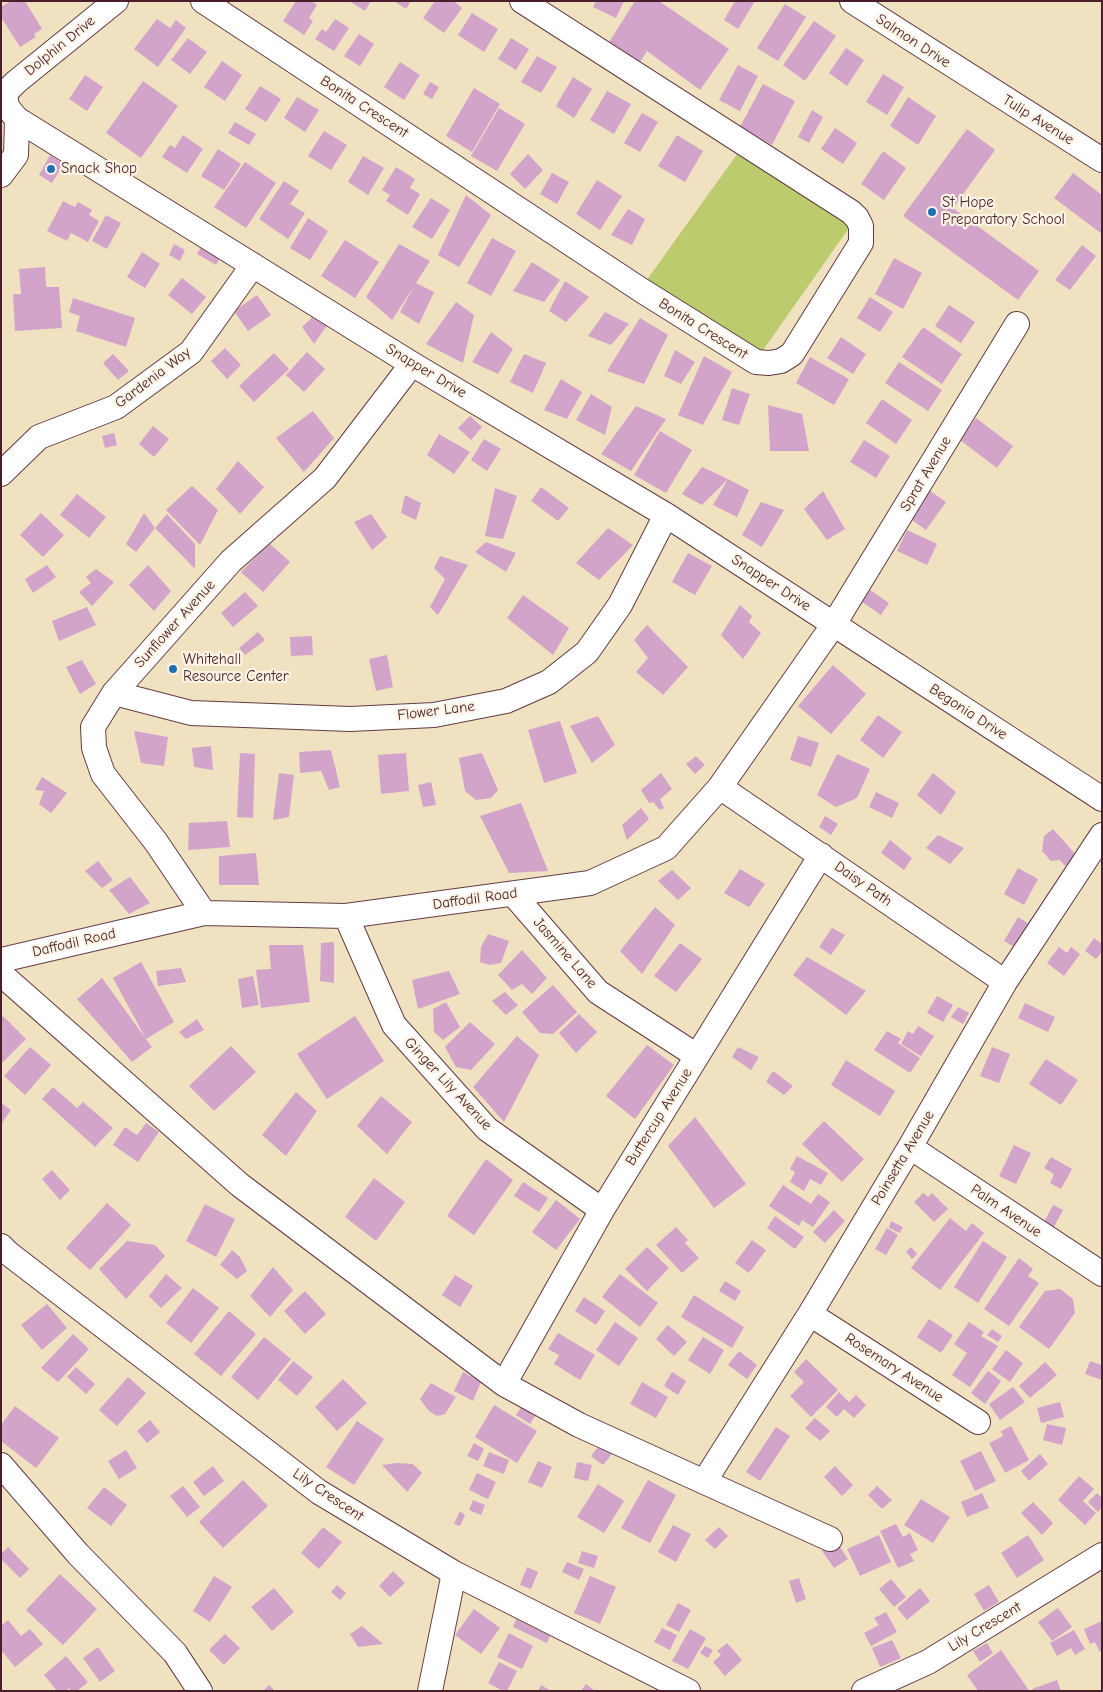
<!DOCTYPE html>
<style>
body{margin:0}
#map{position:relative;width:1103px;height:1692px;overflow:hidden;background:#f0e1c1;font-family:"Comic Neue",sans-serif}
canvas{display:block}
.frame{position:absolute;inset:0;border:2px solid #4a1f2b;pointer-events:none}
</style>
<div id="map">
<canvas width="1103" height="1692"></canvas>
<div class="frame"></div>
</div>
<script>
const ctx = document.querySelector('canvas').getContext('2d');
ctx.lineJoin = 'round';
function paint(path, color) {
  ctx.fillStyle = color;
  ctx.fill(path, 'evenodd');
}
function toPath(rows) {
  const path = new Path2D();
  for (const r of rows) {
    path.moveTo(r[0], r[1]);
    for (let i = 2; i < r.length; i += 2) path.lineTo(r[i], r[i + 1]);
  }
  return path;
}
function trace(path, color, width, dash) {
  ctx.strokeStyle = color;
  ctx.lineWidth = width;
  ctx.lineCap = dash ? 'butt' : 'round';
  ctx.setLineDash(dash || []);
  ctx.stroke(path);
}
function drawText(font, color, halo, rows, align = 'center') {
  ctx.font = font + ' "Comic Neue",sans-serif';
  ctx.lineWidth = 4.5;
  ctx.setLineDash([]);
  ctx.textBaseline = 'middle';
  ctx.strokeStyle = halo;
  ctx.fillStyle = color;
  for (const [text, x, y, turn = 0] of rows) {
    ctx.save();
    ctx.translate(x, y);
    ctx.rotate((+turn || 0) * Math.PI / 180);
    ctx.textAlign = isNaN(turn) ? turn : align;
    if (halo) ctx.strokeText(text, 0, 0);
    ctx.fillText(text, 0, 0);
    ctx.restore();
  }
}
paint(toPath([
 [738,153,844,221,849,228,761,353,646,281]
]), '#bbcb6e');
paint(toPath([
 [11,1,25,1,42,29,34,34,36,37,20,47,1,17,1,7],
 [296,1,312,1,317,5,309,18,313,21,304,35,283,21],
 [349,1,371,1,365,11],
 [394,1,411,1,406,9],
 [435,1,454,1,462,8,444,33,423,18],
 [596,1,624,1,616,18,593,7],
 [635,1,659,1,729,49,700,90,647,51,637,67,606,47],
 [735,1,755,1,738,29,724,20],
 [785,4,806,17,778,61,757,48],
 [472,13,498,29,484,52,458,35],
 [157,19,170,28,176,20,186,28,158,67,134,49],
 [335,19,349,28,334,51,315,39,322,29,326,32],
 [814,21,836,36,805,81,783,65],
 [359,34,374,44,360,66,344,56],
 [188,38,207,52,190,74,171,60],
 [511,38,529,49,516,70,498,59],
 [846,48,864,60,847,86,829,73],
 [537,56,557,67,541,93,521,82],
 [222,61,242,75,225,101,204,87],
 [400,62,420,75,404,100,384,87],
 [738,65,758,76,740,111,719,100],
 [883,74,904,87,887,115,866,102],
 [85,75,103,87,87,111,69,99],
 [573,77,592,89,574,118,556,106],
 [143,81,178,106,141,158,106,133],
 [430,82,439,87,432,99,423,94],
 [763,84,795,101,772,145,740,127],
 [260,86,281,99,266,122,245,109],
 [474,88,500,104,472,152,446,136],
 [607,91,631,104,614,134,590,120],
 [297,97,319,110,305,132,284,118],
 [908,97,936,116,918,145,890,126],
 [499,108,525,124,497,171,471,156],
 [812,110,823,117,809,143,798,137],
 [642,113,658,122,640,152,624,143],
 [235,122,256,134,249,145,228,133],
 [835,128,857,143,843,164,821,149],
 [967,129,995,150,953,208,1039,271,1018,300,903,216],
 [324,131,347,145,331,170,308,156],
 [183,135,203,149,187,173,162,157,170,145,175,148],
 [677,135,703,151,685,182,658,166],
 [218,149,241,164,224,190,201,176],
 [883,151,906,168,884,200,861,184],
 [528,154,543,170,525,189,510,174],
 [50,155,64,164,52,183,39,175],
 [363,156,384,168,368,195,348,182],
 [245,162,276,183,246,228,214,207],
 [396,167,415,179,410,188,420,194,408,215,386,201,390,195,382,190],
 [552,173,569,182,557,204,540,194],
 [1073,173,1102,195,1102,234,1054,198],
 [597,180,622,196,600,230,576,214],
 [284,181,299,191,290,204,305,213,288,239,259,219],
 [466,195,491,215,459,267,438,255],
 [431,198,450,210,432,239,412,227],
 [63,201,75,207,78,202,92,210,89,215,99,221,88,242,71,233,67,241,47,231],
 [628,209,645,219,632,245,611,235],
 [106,215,121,223,107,249,92,241],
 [308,218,328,231,310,260,290,248],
 [492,238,516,251,491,296,467,283],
 [345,240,379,262,355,298,321,276],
 [204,242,223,253,216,265,197,254],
 [174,244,185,250,180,261,169,255],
 [399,244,430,261,416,283,434,292,419,324,400,312,413,288,392,320,366,297],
 [1082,245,1096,256,1070,290,1055,280],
 [142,252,160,264,145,288,127,277],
 [894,258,922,273,903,309,875,294],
 [532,262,560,280,544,302,513,291],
 [45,267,46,287,59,287,62,328,15,331,13,294,21,294,19,269],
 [182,278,206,297,192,314,168,295],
 [565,281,589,297,566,322,549,311],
 [257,295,271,315,248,331,234,311],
 [870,297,893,312,880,332,857,318],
 [73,298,135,318,126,347,76,331,80,316,69,312],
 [456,302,474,315,463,363,426,344],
 [949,305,975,322,961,343,935,326],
 [605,312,629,324,611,345,588,336],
 [317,313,328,324,314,344,302,327],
 [640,318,668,335,644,384,607,371],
 [923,327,962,354,942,384,902,357],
 [491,332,513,349,498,374,472,362],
 [841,337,866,354,853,374,827,358],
 [225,348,241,365,227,379,211,361],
 [675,350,695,362,681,384,664,376],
 [307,352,325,369,304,392,286,375],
 [274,353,289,369,254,402,239,386],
 [113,354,129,371,118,380,103,363],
 [524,354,546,363,533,393,510,382],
 [704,356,732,372,703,425,678,415],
 [810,357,849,379,834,405,796,383],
 [899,362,942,390,928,411,885,383],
 [561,379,582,392,567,419,544,410],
 [732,388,750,394,739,425,722,420],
 [591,394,612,407,605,435,576,420],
 [882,399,912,420,896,444,866,423],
 [768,405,802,414,809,451,770,451],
 [636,406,666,419,631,471,601,454],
 [313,411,334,438,304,472,276,438],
 [470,416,482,427,471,440,458,428],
 [976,418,1013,446,997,468,960,440],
 [153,426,169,439,154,457,139,444],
 [660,431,692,450,666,493,634,475],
 [114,433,117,445,105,448,102,436],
 [439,434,470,452,454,474,427,455],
 [484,439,501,449,487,471,471,460],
 [864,440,890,456,876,478,850,462],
 [238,461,264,487,240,514,216,489],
 [702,467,728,479,702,505,682,494],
 [728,479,749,490,737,517,713,505],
 [192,486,218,510,200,545,166,510],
 [541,487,569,508,558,521,531,501],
 [495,488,517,496,503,539,485,536],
 [929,490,946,502,926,530,909,518],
 [823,491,845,529,827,540,804,509],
 [77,494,106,517,89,538,60,515],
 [405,495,421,503,416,520,401,513],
 [761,502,784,510,762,547,742,535],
 [41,513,64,535,43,557,20,535],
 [144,513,155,528,136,552,126,544],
 [167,514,195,544,195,569,155,528],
 [371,514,387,537,372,550,354,522],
 [608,528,633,545,599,580,576,563],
 [907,530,937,544,927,565,897,551],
 [486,542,516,553,506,572,475,552],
 [269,543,290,562,263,592,241,572],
 [688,553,712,566,695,595,672,582],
 [440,556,468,565,438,615,430,607,445,579,434,568],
 [47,565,56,577,33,593,25,579],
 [148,565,171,591,154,611,129,585],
 [96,569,114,582,92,606,79,592,91,583,86,577],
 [870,590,889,603,881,615,862,602],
 [245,592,258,606,233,627,221,613],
 [523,595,569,628,553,655,507,618],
 [740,605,752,616,749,622,761,633,743,659,721,635],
 [87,607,96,625,59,641,52,621],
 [647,625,688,667,663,695,636,672,648,658,634,640],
 [258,632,265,640,245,655,239,648],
 [312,636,313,655,291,656,290,637],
 [387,655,393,687,376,691,369,659],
 [82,660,96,684,80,694,66,667],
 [833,665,866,694,831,734,798,706],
 [878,715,902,732,883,758,860,740],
 [598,716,615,745,592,763,570,726],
 [560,721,577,773,544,783,528,730],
 [134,731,168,737,164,766,141,763],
 [798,736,819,743,811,767,790,760],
 [211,746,213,770,194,767,192,748],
 [331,750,340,787,329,790,321,771,300,773,299,752],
 [240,753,255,754,253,818,237,817],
 [406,753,409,791,381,794,378,755],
 [482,753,498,790,491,798,476,800,465,791,459,758],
 [837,754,870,769,857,798,836,807,817,795],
 [696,756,705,765,695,774,686,764],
 [279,773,294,775,289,817,273,820],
 [661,773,672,789,660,799,664,808,660,810,653,802,649,803,641,790],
 [933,773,956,792,941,815,917,795],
 [42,777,67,793,51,813,39,804,44,791,35,790],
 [431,782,436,805,423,807,418,785],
 [876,792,899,803,892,818,869,807],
 [521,803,548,871,509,873,480,816],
 [641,808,649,819,627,840,622,825],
 [825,816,838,824,831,835,819,827],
 [227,821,230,847,188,850,189,823],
 [1053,829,1077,856,1065,866,1060,860,1051,861,1042,851,1044,836],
 [938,835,964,848,950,864,926,848],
 [890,840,912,858,904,870,881,853],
 [256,853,259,885,219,885,219,856],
 [98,861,113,880,102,888,85,871],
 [1018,868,1038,879,1024,905,1004,894],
 [740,869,765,884,749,907,724,893],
 [672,870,691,888,678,900,658,881],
 [130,877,150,903,129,914,109,890],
 [655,907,675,925,642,974,620,951],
 [1018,917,1029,924,1023,952,1004,941],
 [832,928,845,935,831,955,819,947],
 [488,934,509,941,501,963,490,965,480,962,481,947],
 [1094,938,1102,944,1102,952,1096,959,1085,951],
 [334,942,334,983,320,981,321,943],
 [680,943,702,959,676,992,654,976],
 [269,945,303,945,310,1002,261,1008,256,970,271,969],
 [1059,947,1067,953,1071,947,1080,954,1064,976,1047,963],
 [522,950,547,978,532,994,522,984,512,990,498,975],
 [807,957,866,991,846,1015,793,975],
 [141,962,174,1022,146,1039,152,1047,132,1062,77,999,102,978,146,1039,113,978],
 [181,968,186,982,158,986,156,971],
 [449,971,460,994,418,1009,412,980],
 [253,976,259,1005,242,1008,238,979],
 [553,985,577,1012,553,1034,540,1033,522,1012],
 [505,992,518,1005,506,1015,492,1001],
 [937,996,953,1005,943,1022,927,1013],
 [446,1002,460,1027,443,1040,434,1032,433,1009],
 [1025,1003,1055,1017,1048,1032,1018,1018],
 [958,1007,969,1013,963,1024,951,1017],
 [579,1014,597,1032,576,1053,559,1033],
 [3,1016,26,1039,1,1064,1,1018],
 [355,1016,384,1061,327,1099,297,1054],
 [197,1019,204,1030,186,1039,179,1032],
 [470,1022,495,1044,471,1070,456,1067,445,1047],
 [918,1026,934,1036,921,1056,901,1044,908,1031,913,1034],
 [887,1031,901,1039,898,1043,920,1058,910,1073,874,1050],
 [517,1036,539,1055,504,1122,473,1087],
 [647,1045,674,1065,635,1119,606,1096],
 [231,1046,256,1072,214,1111,189,1086],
 [30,1047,51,1065,25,1095,4,1076],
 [738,1047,759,1057,751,1070,732,1057],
 [992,1047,1010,1054,999,1083,980,1076],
 [1046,1059,1078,1080,1061,1105,1029,1084],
 [846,1060,895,1091,880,1116,831,1085],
 [773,1071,793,1086,784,1095,766,1082],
 [53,1087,77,1108,83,1102,113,1128,95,1147,42,1099],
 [296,1092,317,1111,286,1156,262,1135],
 [381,1096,412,1122,387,1154,357,1126],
 [1,1103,11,1110,1,1124],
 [695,1117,746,1184,714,1208,668,1146],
 [824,1121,864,1159,842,1182,802,1144],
 [146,1123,159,1132,138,1162,113,1145,125,1127,137,1135],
 [1014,1145,1031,1153,1016,1184,999,1176],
 [797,1156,828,1173,821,1185,810,1179,804,1191,790,1182,795,1172,790,1169],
 [1051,1157,1072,1169,1061,1189,1050,1183,1054,1174,1044,1168],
 [486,1159,513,1180,474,1235,447,1216],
 [52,1170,70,1190,60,1200,42,1179],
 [374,1178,405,1202,376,1241,345,1217],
 [523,1182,548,1198,539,1212,514,1196],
 [783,1185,811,1204,818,1194,830,1202,813,1227,802,1220,799,1226,769,1206],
 [923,1193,928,1197,932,1193,948,1209,934,1222,914,1202],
 [556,1200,580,1219,556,1250,532,1232],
 [107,1203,131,1225,90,1270,66,1248],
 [205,1204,235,1219,216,1257,186,1241],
 [1053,1205,1063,1210,1053,1229,1043,1224],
 [834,1210,845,1221,825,1243,813,1232],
 [775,1216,804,1237,795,1249,767,1228],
 [950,1218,966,1231,972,1223,984,1233,940,1290,911,1268],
 [891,1221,903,1227,900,1233,889,1228],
 [676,1227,688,1240,685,1243,699,1258,682,1273,656,1245],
 [887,1228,898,1235,886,1255,875,1249],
 [752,1240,766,1250,749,1273,735,1263],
 [127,1241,155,1245,165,1256,126,1299,99,1269],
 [983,1241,1007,1257,978,1303,954,1287],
 [647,1247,669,1268,647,1291,625,1269],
 [911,1247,917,1254,912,1259,906,1252],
 [232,1250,240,1257,247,1271,237,1279,220,1265],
 [1019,1258,1033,1269,1028,1276,1039,1283,1009,1326,984,1309],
 [273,1267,293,1290,270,1317,250,1296],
 [166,1274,182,1288,161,1308,149,1296],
 [620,1274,658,1303,640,1327,602,1297],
 [455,1275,473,1286,460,1307,442,1295],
 [725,1281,741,1291,735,1301,719,1291],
 [193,1288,219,1308,191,1343,166,1323],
 [1060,1289,1073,1299,1075,1313,1049,1349,1019,1327,1045,1291],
 [305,1291,326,1314,305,1334,284,1311],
 [694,1295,744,1327,732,1348,681,1317],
 [584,1297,605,1311,596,1325,575,1311],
 [47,1304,67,1328,42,1350,21,1325],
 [229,1311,256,1334,221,1376,194,1354],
 [929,1319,953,1335,941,1353,917,1337],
 [615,1322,638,1338,619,1366,596,1350],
 [969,1322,984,1332,981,1336,998,1346,970,1387,952,1375,967,1353,954,1344],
 [668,1325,687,1342,674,1356,656,1339],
 [992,1329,1002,1336,998,1342,987,1335],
 [558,1333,595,1355,580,1380,554,1364,559,1355,548,1349],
 [73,1334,89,1349,58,1382,41,1368],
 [264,1337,291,1359,258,1400,231,1377],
 [703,1337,724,1350,710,1374,688,1360],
 [1006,1350,1023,1363,1010,1382,992,1369],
 [739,1351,757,1365,747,1379,728,1365],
 [806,1359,838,1390,811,1417,790,1396,804,1382,794,1372],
 [293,1361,313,1377,297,1396,278,1380],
 [1090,1361,1102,1365,1102,1380,1085,1374],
 [1045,1362,1057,1375,1030,1398,1019,1386],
 [76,1367,95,1384,86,1394,67,1377],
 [988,1371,1001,1381,985,1404,971,1393],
 [463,1372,481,1382,473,1401,454,1391],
 [672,1372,686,1381,678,1395,664,1386],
 [128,1377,146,1393,117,1426,99,1410],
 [343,1379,367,1403,337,1431,315,1407],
 [642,1382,668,1397,656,1418,630,1404],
 [431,1383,456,1397,445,1414,437,1416,429,1411,420,1399],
 [1013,1387,1025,1402,1000,1420,989,1404],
 [839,1392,849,1402,856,1395,866,1405,854,1418,844,1409,837,1417,826,1407],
 [1060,1402,1064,1417,1041,1423,1037,1408],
 [523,1404,537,1413,530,1424,516,1415],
 [494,1405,537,1431,517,1463,475,1437],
 [15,1406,59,1438,36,1468,1,1441,1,1425],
 [815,1418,830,1431,820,1441,805,1428],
 [150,1420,160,1432,147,1443,137,1431],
 [357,1421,384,1439,354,1485,326,1467],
 [1047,1424,1066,1428,1062,1445,1043,1440],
 [1011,1426,1029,1460,1005,1473,989,1443,1003,1436,1001,1431],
 [776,1427,790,1436,760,1481,746,1472],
 [602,1442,614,1451,603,1465,591,1456],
 [474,1443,484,1449,478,1461,467,1456],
 [126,1450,137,1468,119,1479,108,1461],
 [981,1451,996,1481,975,1491,960,1461],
 [489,1452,509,1460,504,1474,483,1466],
 [1040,1454,1048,1464,1029,1481,1021,1471],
 [538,1461,552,1467,542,1488,528,1482],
 [577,1462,592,1465,588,1481,574,1478],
 [397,1463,413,1464,422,1473,407,1492,382,1465],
 [213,1466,224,1481,204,1496,193,1482],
 [835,1466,853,1485,842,1496,824,1477],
 [477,1473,496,1482,488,1499,469,1490],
 [1079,1476,1094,1489,1083,1501,1096,1513,1085,1525,1058,1500],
 [243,1480,268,1506,223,1548,199,1522],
 [648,1480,676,1495,650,1543,621,1528],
 [598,1484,624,1501,604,1533,577,1517],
 [183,1486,200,1507,187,1517,170,1496],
 [877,1486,892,1500,882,1509,868,1495],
 [104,1487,127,1505,111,1526,87,1508],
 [982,1493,989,1508,967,1517,961,1502],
 [1097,1493,1102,1498,1102,1508,1098,1512,1088,1502],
 [921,1499,950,1517,933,1543,904,1525],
 [473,1500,485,1505,481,1515,469,1510],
 [1033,1502,1053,1523,1042,1535,1021,1513],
 [460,1511,465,1515,460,1526,454,1524],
 [896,1524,903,1537,910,1533,918,1550,910,1554,914,1561,898,1568,880,1531],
 [673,1525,691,1534,676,1562,658,1552],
 [323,1527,342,1542,319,1569,301,1553],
 [719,1527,728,1536,715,1549,705,1540],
 [879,1535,891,1562,860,1576,847,1549],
 [1028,1535,1044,1560,1017,1578,1001,1553],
 [836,1541,848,1559,834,1568,822,1551],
 [8,1547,29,1569,20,1578,1,1559,1,1554],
 [582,1551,598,1556,594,1568,578,1563],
 [567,1562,584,1569,579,1580,562,1572],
 [527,1567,538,1572,531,1589,520,1585],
 [393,1571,405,1583,390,1597,379,1586],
 [60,1574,97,1609,63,1645,26,1610],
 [214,1576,232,1587,210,1622,193,1611],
 [590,1576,616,1587,600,1624,574,1613],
 [799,1578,806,1599,796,1603,789,1581],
 [891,1579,906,1597,894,1607,879,1589],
 [337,1585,346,1593,340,1600,331,1592],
 [989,1585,999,1602,984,1611,974,1594],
 [274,1588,294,1612,272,1631,251,1607],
 [920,1588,930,1601,907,1620,897,1608],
 [678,1603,691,1610,679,1632,666,1625],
 [1058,1608,1072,1627,1052,1641,1038,1622],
 [474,1609,500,1628,481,1654,455,1635],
 [886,1612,897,1632,871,1646,864,1633,879,1625,874,1618],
 [516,1619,550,1636,547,1643,513,1627],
 [8,1620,21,1636,30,1629,43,1644,15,1667,1,1650,1,1626],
 [1102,1621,1102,1651,1100,1652,1095,1642,1090,1644,1084,1629],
 [362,1626,383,1644,358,1647,350,1634],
 [662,1628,677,1635,670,1650,654,1642],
 [690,1629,706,1638,688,1669,672,1661],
 [1074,1630,1085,1649,1075,1655,1071,1648,1057,1656,1050,1643],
 [509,1633,533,1646,522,1669,497,1657],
 [225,1634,240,1648,224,1665,209,1650],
 [892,1640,901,1658,880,1667,872,1648],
 [727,1643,742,1660,725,1676,713,1662,721,1655,717,1651],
 [987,1643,993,1653,980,1662,973,1651],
 [705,1646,713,1650,708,1658,700,1653],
 [98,1647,115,1671,100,1682,83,1658],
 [1001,1650,1028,1689,1026,1691,978,1691,967,1675],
 [66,1656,88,1682,77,1691,71,1691,69,1688,66,1691,57,1691,44,1675],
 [499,1662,517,1671,507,1691,503,1691,488,1683],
 [1057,1680,1061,1691,1033,1691,1032,1689],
 [586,1684,595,1691,581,1691],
 [269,1685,275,1691,263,1691],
 [541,1685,551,1691,538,1691]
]), '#d3a4c9');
const minor = toPath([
 [116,1,16,82,5,93,7,107,17,119,412,364,666,515,1102,799],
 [203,1,641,290,756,362,769,363,781,361,792,354,861,243,861,226,857,218,851,212,522,1],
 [852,1,1102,160],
 [1,175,16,155,17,119],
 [1,474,39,437,116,407,191,352,253,265],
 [114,693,191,713,350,719,434,715,506,701,549,682,587,652,620,605,666,515],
 [720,787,1005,982],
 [513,894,598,992,697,1056],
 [204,913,156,842,103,774,94,748,93,727,114,693,231,561,325,478,412,364],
 [346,916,394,1025,487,1129,602,1210],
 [1,960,204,913,346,916,590,883,666,848,720,787,834,624,1017,324],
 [1,974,240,1185,504,1384,579,1425,830,1539],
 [910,1147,1102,1274],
 [1,1246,8,1253,319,1492,454,1573,688,1691],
 [810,1314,978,1422],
 [504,1384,602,1210,821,855],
 [1,1465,78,1554,175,1653,200,1691],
 [704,1482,810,1314,910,1147,1005,982,1102,835],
 [430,1691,454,1573],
 [864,1691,928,1662,1102,1555]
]);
trace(minor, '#633c42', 26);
trace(minor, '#fff', 24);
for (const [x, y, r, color] of [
 [51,169,5,"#1f6fb2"],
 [932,212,5,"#1f6fb2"],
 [173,669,5,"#1f6fb2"]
]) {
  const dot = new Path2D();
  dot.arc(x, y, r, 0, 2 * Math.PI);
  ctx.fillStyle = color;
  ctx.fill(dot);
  trace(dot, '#fcf5e5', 2);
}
drawText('15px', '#4a1f2b', '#fcf5e5', [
 ["Salmon Drive",913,41,33],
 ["Dolphin Drive",60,46,-39],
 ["Bonita Crescent",364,107,33],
 ["Tulip Avenue",1038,120,32],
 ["Bonita Crescent",703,329,32],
 ["Snapper Drive",426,371,31],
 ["Gardenia Way",153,378,-37],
 ["Sprat Avenue",926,474,-59],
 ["Snapper Drive",771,583,33],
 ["Sunflower Avenue",175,624,-48],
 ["Flower Lane",436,711,-7],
 ["Begonia Drive",968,712,33],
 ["Daisy Path",863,884,35],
 ["Daffodil Road",475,899,-8],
 ["Daffodil Road",74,943,-13],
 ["Jasmine Lane",565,953,49],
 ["Ginger Lily Avenue",448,1084,47],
 ["Buttercup Avenue",659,1117,-58],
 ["Poinsetta Avenue",903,1158,-59],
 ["Palm Avenue",1006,1211,34],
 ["Rosemary Avenue",894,1368,33],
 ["Lily Crescent",328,1495,34],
 ["Lily Crescent",985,1627,-31]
]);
drawText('15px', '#4a1f2b', '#fcf5e5', [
 ["Snack Shop",61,169],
 ["St Hope",942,203],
 ["Preparatory School",942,220],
 ["Whitehall",183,660],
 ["Resource Center",183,677]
], 'left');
</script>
